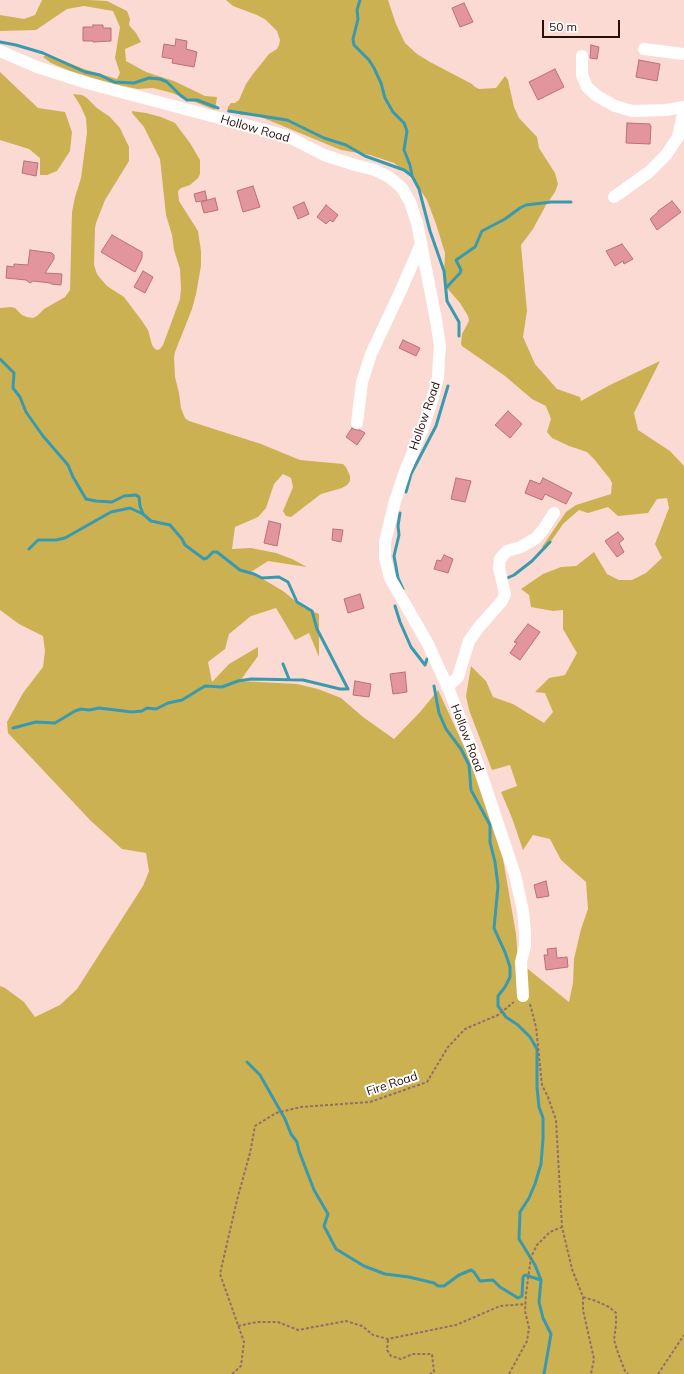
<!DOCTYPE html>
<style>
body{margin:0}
#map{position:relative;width:684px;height:1374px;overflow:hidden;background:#fbdad3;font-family:Mulish,sans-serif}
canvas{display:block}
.scale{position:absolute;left:542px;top:20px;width:78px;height:18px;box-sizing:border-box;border:2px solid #290e09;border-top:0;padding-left:5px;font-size:12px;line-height:14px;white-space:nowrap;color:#290e09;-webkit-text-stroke:3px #fff;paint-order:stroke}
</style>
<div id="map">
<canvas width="684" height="1374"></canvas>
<div class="scale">50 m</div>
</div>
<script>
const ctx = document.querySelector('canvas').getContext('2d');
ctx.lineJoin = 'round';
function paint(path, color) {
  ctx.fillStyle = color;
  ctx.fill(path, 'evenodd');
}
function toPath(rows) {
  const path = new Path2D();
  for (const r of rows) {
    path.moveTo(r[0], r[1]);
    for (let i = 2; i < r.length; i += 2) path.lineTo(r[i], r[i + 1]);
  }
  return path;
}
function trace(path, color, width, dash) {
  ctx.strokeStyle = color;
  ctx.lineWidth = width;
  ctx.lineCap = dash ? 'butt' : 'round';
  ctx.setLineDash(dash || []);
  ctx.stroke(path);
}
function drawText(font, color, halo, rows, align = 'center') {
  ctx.font = font + ' Mulish,sans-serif';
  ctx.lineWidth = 4;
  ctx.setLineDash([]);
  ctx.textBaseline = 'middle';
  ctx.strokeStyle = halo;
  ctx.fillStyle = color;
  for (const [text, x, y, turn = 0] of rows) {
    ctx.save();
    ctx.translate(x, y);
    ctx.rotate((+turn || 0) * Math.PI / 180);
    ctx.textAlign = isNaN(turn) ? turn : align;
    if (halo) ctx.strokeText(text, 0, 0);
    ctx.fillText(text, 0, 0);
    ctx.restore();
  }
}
paint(toPath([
 [42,0,89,0,107,1,127,11,130,19,129,25,136,33,141,42,125,49,126,61,146,72,174,81,205,96,217,97,215,110,172,93,153,88,138,89,113,84,70,71,51,63,43,57,47,54,84,69,117,79,120,73,115,58,120,27,113,11,84,6,67,9,36,30,0,31,0,15,24,19,35,15],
 [226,0,388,0,396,24,405,43,417,54,430,62,472,84,475,87,479,89,496,88,505,76,508,80,514,107,519,118,537,137,539,148,555,173,558,184,555,192,546,205,533,229,521,245,527,311,523,337,535,364,557,389,580,397,581,401,610,385,660,361,634,413,638,430,670,451,684,466,684,1374,0,1374,0,986,5,988,24,1002,35,1017,60,1005,77,989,143,886,149,871,146,853,122,849,91,821,8,733,7,722,23,693,43,667,45,651,43,636,19,624,0,610,0,308,11,307,15,308,22,315,27,317,33,318,37,316,44,309,65,297,70,290,72,212,75,197,81,178,87,133,86,118,80,105,73,94,82,95,87,98,97,108,110,117,120,128,129,147,129,161,105,200,96,223,95,228,94,265,97,274,100,278,107,286,124,297,142,321,148,330,152,345,155,349,157,350,160,349,163,345,180,299,181,289,180,269,174,250,172,235,166,215,160,159,144,127,132,113,132,111,146,113,161,117,175,123,190,143,200,160,200,174,198,178,190,185,181,188,178,191,179,201,198,231,201,251,201,266,196,294,192,309,175,352,174,357,175,377,179,393,181,408,185,418,189,421,261,444,300,460,343,464,346,467,350,476,350,481,347,485,342,488,321,494,291,517,286,516,283,511,293,487,291,478,283,474,274,484,266,508,258,517,235,527,232,549,251,548,276,553,292,559,307,567,268,561,251,572,283,591,304,608,319,614,319,657,309,633,295,640,276,608,251,616,229,634,225,649,208,662,212,682,229,664,258,647,258,656,240,681,297,684,318,689,341,698,363,717,394,739,421,711,438,690,468,755,503,859,516,934,518,961,569,1002,573,983,574,959,581,929,588,909,586,882,561,860,550,839,533,835,523,850,512,818,501,792,517,786,510,765,492,770,469,710,466,696,471,666,486,681,493,697,513,704,544,723,553,712,545,693,535,692,549,678,565,675,577,653,563,629,563,610,553,611,531,607,529,595,521,589,543,574,561,567,576,566,594,552,607,574,619,580,632,580,646,573,662,558,655,544,669,508,667,498,657,499,648,513,618,516,608,507,588,513,579,510,563,524,545,550,542,547,566,512,576,505,611,494,612,483,610,479,594,459,587,452,569,446,552,438,547,432,551,419,546,406,532,399,505,376,462,346,461,344,462,334,469,321,468,316,460,303,447,288,444,273,445,253,436,224,427,200,413,179,406,172,394,163,370,155,341,150,256,115,241,115,238,113,227,112,228,107,231,103,235,103,239,100,246,84,253,74,269,54,277,49,279,45,280,40,277,31,266,20,257,15,233,6],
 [0,72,38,108,65,112,72,132,70,151,57,171,47,175,40,175,40,158,29,149,0,140]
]), '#ccb153');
trace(toPath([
 [360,0,357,10,358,19,353,39,354,45,369,60,374,68,381,83,385,98,393,112,404,123,407,131,404,150,410,165,412,176],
 [0,42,16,45,43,53,85,72,100,75,114,82,134,83,149,78,160,79,167,82,180,95,187,100,197,100,218,108],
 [229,111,287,120,324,138,346,145,365,156,404,170,412,176,419,189,430,231,444,271,447,301,459,322,459,336],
 [446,288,460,273,461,270,456,260,475,247,482,231,505,219,520,208,526,205,551,202,571,202],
 [0,359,14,373,13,388,20,397,26,412,43,436,68,465,73,477,86,499,96,501,112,502,124,496,136,495,139,497,140,506,143,514],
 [406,492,411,474,436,426,448,386],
 [400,513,398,526,399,535,394,556,398,578,403,589],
 [505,579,514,575,532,561,550,542],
 [395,606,400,622,411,647,425,665],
 [283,664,289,679],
 [425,665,427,659],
 [434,686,439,713,446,729,461,749,469,765,471,790,490,825,490,842,495,862,498,886,494,928,505,952,510,967,510,977,505,987,498,996,498,1006,506,1017,518,1025,530,1037,537,1049,537,1087,539,1107,543,1118,543,1139,541,1164,535,1184,529,1198,520,1212,519,1239,535,1265,541,1280,539,1302,543,1318,551,1334,544,1374],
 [13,728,36,722,55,723,75,711,81,709,89,710,99,708,132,712,142,711,147,708,156,709,168,703,182,700,205,686,222,687,238,681,251,679,303,680,340,689,348,689,317,629,312,611,297,602,288,582,279,577,262,578,254,574,240,570,217,552,213,552,207,558,204,559,185,545,182,539,170,525,151,521,143,514,130,508,111,512,65,538,56,540,38,540,29,549],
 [247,1062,260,1075,285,1119,291,1134,297,1142,299,1151,314,1190,328,1214,324,1226,336,1249,364,1266,385,1274,409,1277,434,1283,438,1286,444,1286,459,1275,471,1270,474,1272,480,1281,493,1280,500,1287,518,1298,522,1296,523,1277,525,1275,541,1280]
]), '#3a9aad', 3);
const building = toPath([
 [464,3,473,22,460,27,452,8,464,3],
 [93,25,103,25,103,28,111,28,111,41,93,42,93,41,83,41,83,27,93,27,93,25],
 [176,39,187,41,186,49,197,52,194,67,172,63,173,59,162,57,164,44,175,46,176,39],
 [591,45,599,47,597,59,590,58,591,45],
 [639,60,660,64,657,81,636,77,639,60],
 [555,69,564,87,538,100,529,82,555,69],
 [627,123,650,124,650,126,651,126,650,144,626,143,627,123],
 [24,161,38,163,36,176,22,173,24,161],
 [253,186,260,207,243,212,237,191,253,186],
 [205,191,207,200,196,202,194,194,205,191],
 [215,198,218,210,204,213,201,202,215,198],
 [672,201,681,212,657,230,650,219,658,212,658,211,672,201],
 [304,202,309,214,298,219,293,207,304,202],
 [326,205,338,215,333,222,330,220,326,224,317,217,326,205],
 [112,235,142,252,142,258,135,272,101,252,112,235],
 [622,244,633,259,624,264,623,261,615,266,606,251,622,244],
 [30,250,52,253,54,255,54,259,45,273,62,274,61,285,51,284,51,283,33,281,30,283,26,280,6,278,7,266,14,267,14,264,28,265,30,250],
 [143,271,153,277,145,293,134,287,143,271],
 [403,340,420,348,416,356,399,348,403,340],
 [508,411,522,424,510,438,495,425,508,411],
 [352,428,356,430,360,430,365,433,357,445,346,437,352,428],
 [456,478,471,481,465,502,451,499,456,478],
 [543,478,572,493,566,504,545,494,542,500,525,493,530,480,540,484,543,478],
 [269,521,281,524,277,546,264,543,269,521],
 [333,529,343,530,341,542,332,540,333,529],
 [618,532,624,539,619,543,624,552,617,557,605,541,618,532],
 [444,555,453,559,448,573,434,569,437,560,441,561,444,555],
 [360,594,364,608,348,613,344,599,360,594],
 [528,624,540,632,520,660,510,653,517,643,514,642,528,624],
 [405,672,407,692,393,694,390,674,405,672],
 [355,681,371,684,369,697,353,695,355,681],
 [546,881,549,896,537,898,534,885,546,881],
 [556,948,557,958,567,957,568,967,546,970,544,955,548,955,547,949,556,948]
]);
paint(building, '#e2959c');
trace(building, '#ba7078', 1);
trace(toPath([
 [530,1004,536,1027,542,1085,548,1097,556,1120,562,1227,572,1269,583,1297,583,1310,594,1359,591,1374],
 [583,1297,596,1301,609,1307,616,1313,616,1325,614,1340,618,1353,625,1371,628,1374],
 [238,1326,257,1322,278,1322,298,1330,346,1321,362,1326,373,1335,388,1339,456,1325,500,1306,526,1304],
 [388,1340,387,1350,391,1356,401,1359,413,1354,432,1354,434,1372,430,1374],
 [232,1374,241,1366,244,1342,220,1274,237,1200,250,1153,255,1126,276,1113,301,1107,370,1102,427,1082,448,1047,465,1029,498,1015,514,1002],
 [509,1374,527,1341,529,1328,525,1311,526,1294,531,1257,537,1245,550,1232,562,1227],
 [658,1374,684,1335]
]), '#8e706a', 2, [3, 2]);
trace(toPath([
 [644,49,684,54],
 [0,51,37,67,87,83,287,136,324,155,355,165,375,170,389,177,402,188,410,202,417,223,436,320,440,346,439,358,438,378,431,404,423,428,405,471,395,501,385,542,385,558,390,578,428,644,449,690,480,770,515,875,523,911,525,933,525,946,521,962,523,996],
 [582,56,582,75,587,87,597,96,615,106,632,111,666,110,684,107],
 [614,197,649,172,666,155,678,137,684,110],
 [357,423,362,382,371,354,402,288,421,244],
 [447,687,458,677,469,641,479,627,502,601,505,594,499,568,500,559,507,551,521,547,536,538,543,530,554,513]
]), '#fff', 12);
drawText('12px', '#290e09', '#fff', [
 ["Hollow Road",255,129,16],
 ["Hollow Road",425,416,-71],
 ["Hollow Road",467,738,69],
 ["Fire Road",392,1084,-18]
]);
</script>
